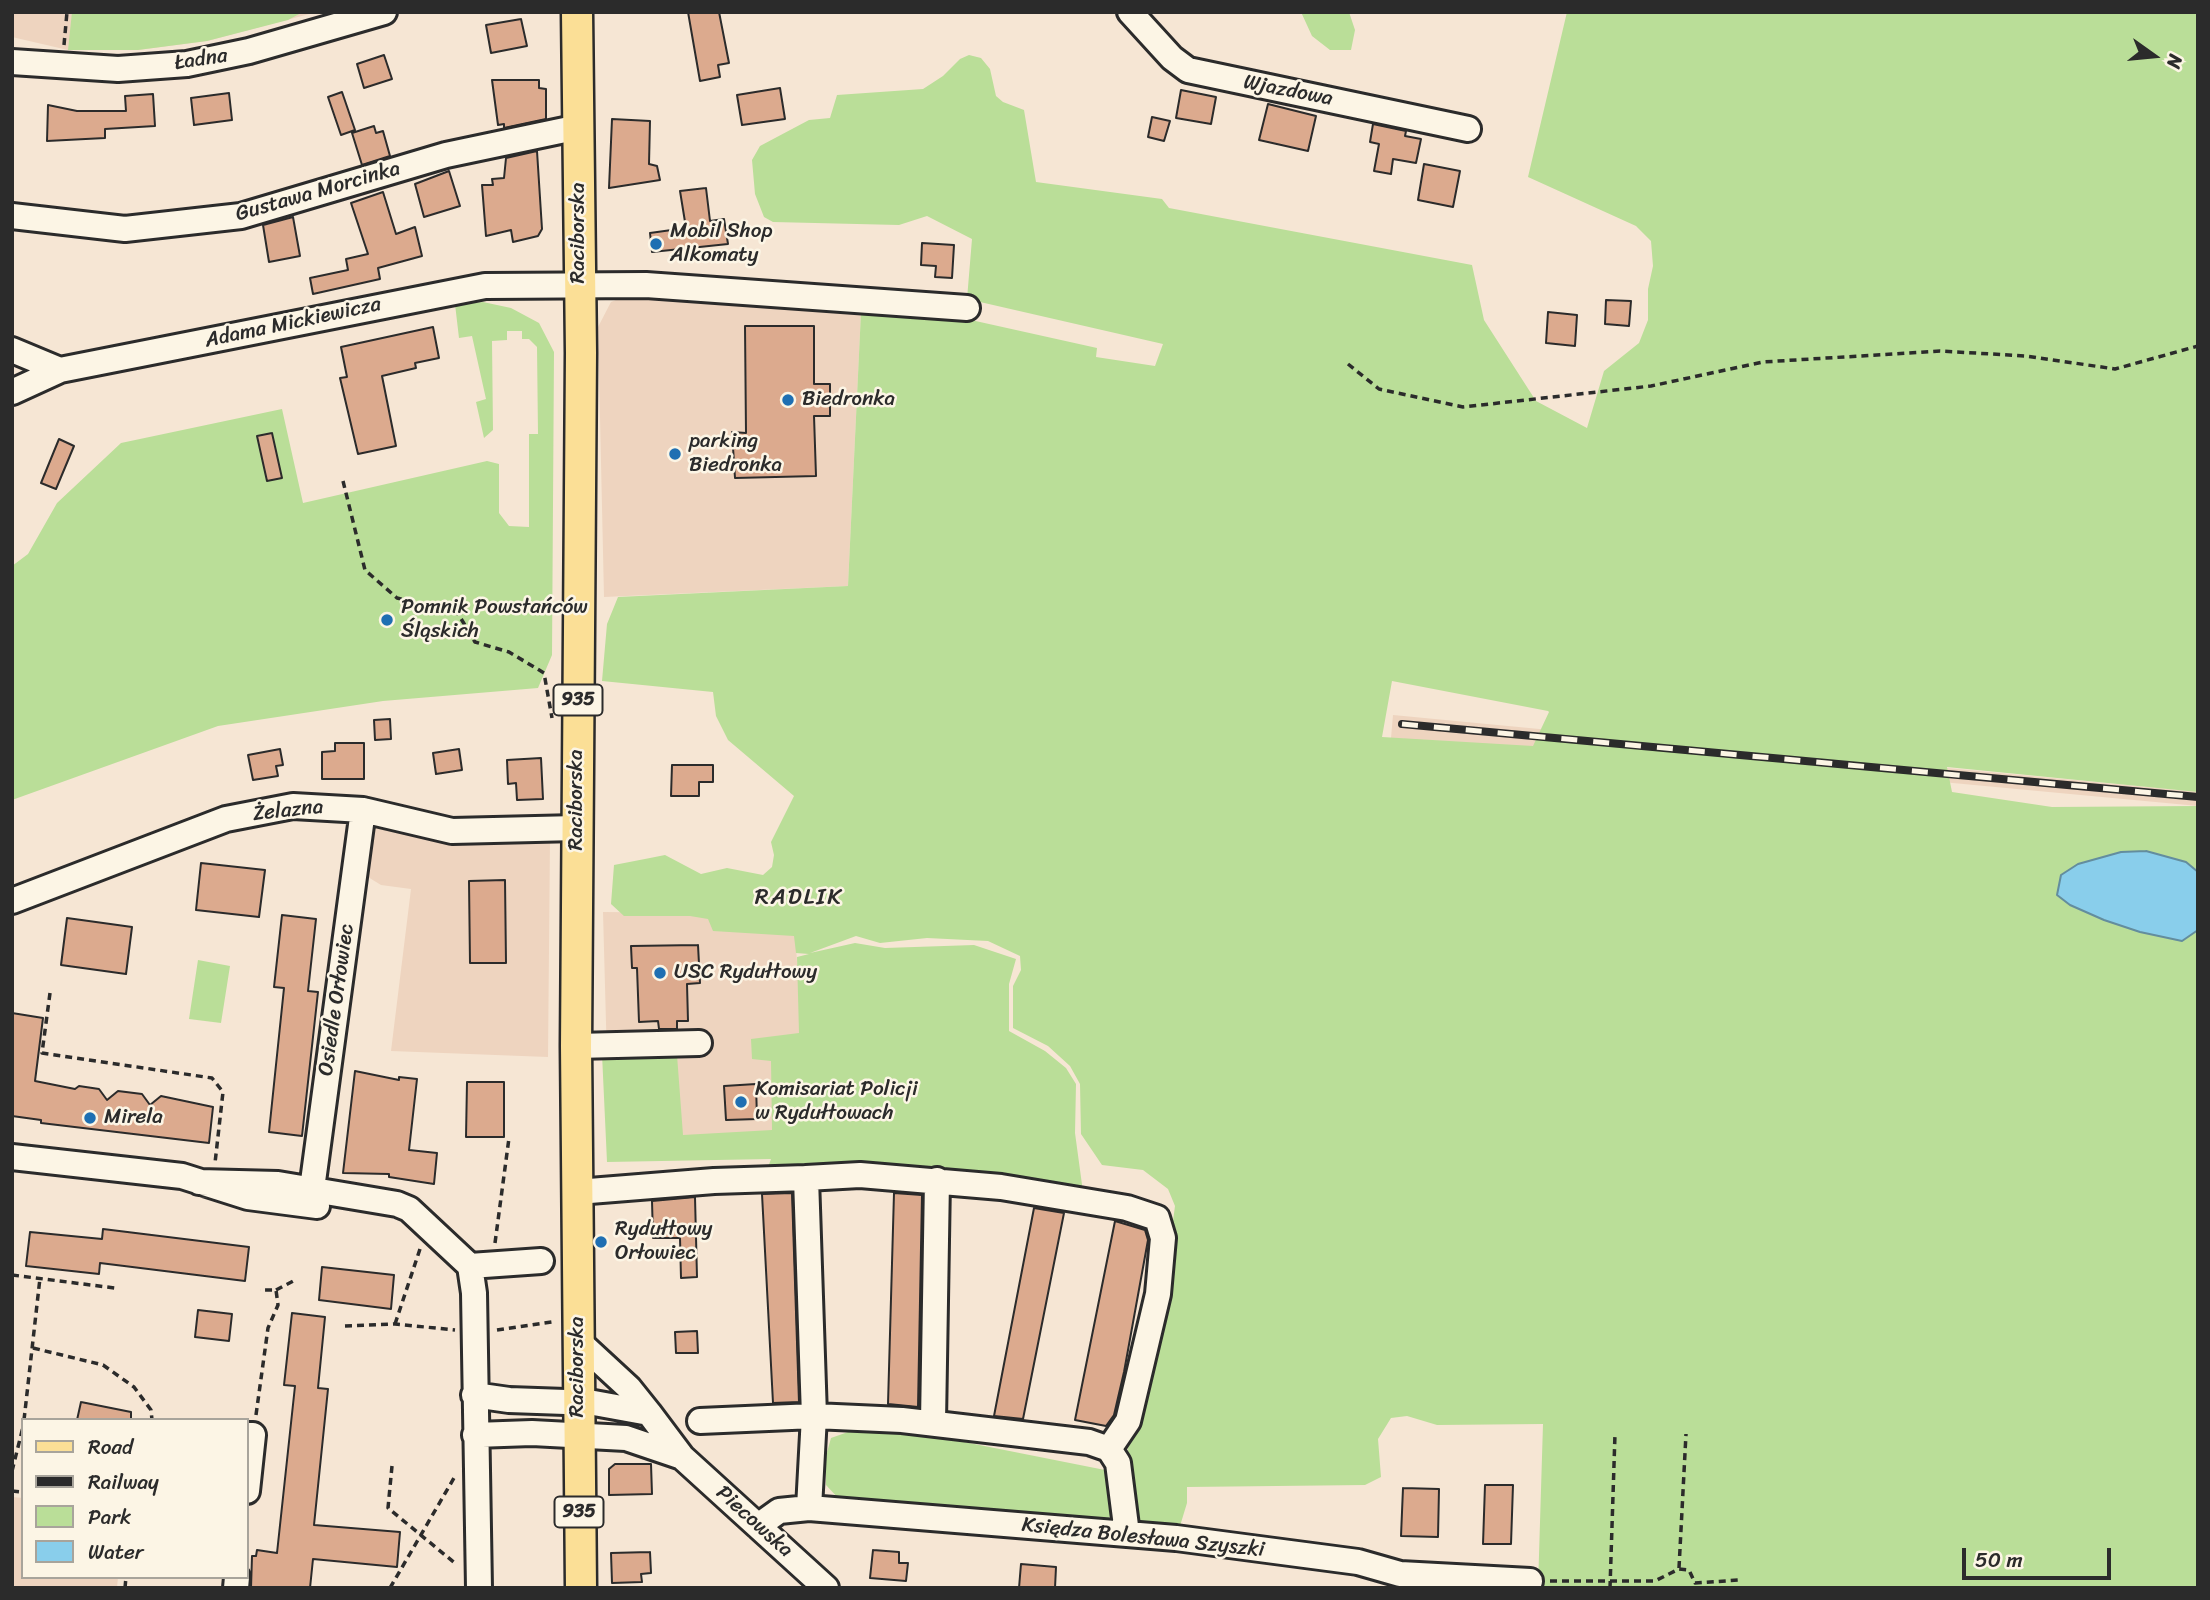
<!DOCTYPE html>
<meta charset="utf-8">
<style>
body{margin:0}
#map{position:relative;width:2210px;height:1600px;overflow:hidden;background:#f6e6d4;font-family:Sriracha,sans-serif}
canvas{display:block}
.frame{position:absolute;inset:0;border:14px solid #2b2b2b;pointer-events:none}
.legend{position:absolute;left:21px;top:1418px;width:228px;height:161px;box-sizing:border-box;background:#fcf5e5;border:2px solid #a8a49b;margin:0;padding:9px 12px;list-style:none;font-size:21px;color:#2b2b2b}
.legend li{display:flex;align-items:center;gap:14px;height:35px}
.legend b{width:35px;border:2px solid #a8a49b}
.north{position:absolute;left:2119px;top:21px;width:70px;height:70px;-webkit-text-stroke:5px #fcf5e5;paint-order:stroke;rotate:105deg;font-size:19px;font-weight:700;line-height:28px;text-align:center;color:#2b2b2b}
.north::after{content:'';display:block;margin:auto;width:24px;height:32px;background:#2b2b2b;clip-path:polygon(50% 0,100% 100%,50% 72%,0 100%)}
.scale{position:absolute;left:1962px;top:1548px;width:149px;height:32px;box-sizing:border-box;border:4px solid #2b2b2b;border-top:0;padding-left:9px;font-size:21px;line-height:24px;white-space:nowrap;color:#2b2b2b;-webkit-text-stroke:5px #fcf5e5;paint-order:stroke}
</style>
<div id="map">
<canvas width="2210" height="1600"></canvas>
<div class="frame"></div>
<ul class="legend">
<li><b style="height:9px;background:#fbdf96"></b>Road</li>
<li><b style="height:9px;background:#2b2b2b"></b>Railway</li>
<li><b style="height:19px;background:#bade98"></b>Park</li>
<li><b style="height:19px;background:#89ceeb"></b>Water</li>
</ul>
<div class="north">N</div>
<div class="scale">50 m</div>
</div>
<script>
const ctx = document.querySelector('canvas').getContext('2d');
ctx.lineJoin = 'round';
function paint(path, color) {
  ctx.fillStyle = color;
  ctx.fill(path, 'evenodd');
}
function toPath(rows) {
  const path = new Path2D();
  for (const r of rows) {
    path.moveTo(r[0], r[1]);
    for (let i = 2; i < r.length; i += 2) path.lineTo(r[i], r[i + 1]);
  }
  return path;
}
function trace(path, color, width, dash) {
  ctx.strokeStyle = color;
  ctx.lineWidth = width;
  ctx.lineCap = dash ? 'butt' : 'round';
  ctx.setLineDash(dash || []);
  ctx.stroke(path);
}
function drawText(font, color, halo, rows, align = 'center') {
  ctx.font = font + ' Sriracha,sans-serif';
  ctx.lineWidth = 5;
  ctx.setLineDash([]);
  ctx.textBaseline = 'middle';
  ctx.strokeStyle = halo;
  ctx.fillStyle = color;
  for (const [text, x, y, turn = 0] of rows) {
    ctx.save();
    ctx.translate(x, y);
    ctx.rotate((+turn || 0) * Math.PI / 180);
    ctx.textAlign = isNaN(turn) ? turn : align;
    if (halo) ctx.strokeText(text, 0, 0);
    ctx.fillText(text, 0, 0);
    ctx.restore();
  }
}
paint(toPath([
 [12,12,317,12,207,41,138,50,68,50,12,37],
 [626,296,861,312,848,586,604,597,598,327,611,302],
 [1393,715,2198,792,2198,806,1729,762,1391,738],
 [375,824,550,840,548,1057,391,1051,411,889,381,885,368,877],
 [603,912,704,913,795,932,802,1035,756,1055,778,1063,776,1134,676,1139,607,1060],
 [12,1497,23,1498,23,1577,118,1577,117,1588,12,1588]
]), '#eed4bf');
paint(toPath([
 [72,12,303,12,288,20,207,41,138,50,68,50],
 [1301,12,1349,12,1355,30,1351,50,1330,50,1312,36],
 [1567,12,2198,12,2198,792,1947,767,1952,792,2052,807,2198,806,2198,1588,1538,1588,1543,1424,1437,1425,1407,1416,1391,1418,1378,1439,1381,1477,1365,1485,1187,1487,1187,1503,1180,1526,1134,1526,1127,1442,1142,1413,1153,1371,1175,1206,1168,1189,1143,1170,1102,1165,1081,1134,1080,1084,1070,1066,1048,1046,1013,1028,1013,986,1021,970,1020,956,988,941,927,938,880,943,856,936,810,953,855,943,885,948,974,945,1016,959,1009,984,1009,1031,1045,1051,1066,1068,1076,1084,1075,1133,1083,1192,767,1170,771,1159,607,1162,602,1054,677,1055,683,1135,772,1130,771,1061,752,1059,751,1039,799,1033,797,957,809,954,796,953,794,936,713,931,708,919,690,916,624,916,611,904,614,865,650,858,665,855,701,874,727,868,763,875,772,867,774,855,771,842,794,796,728,740,716,716,713,692,602,681,607,624,618,597,848,586,861,312,971,320,1097,348,1096,357,1155,366,1163,344,967,299,972,239,927,216,899,225,773,222,764,217,755,194,752,160,760,146,809,120,830,118,837,95,923,89,943,76,960,59,969,55,981,58,990,69,996,96,1003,102,1024,110,1036,182,1162,199,1169,208,1472,265,1484,320,1536,401,1587,428,1604,371,1639,343,1648,320,1648,289,1653,266,1651,241,1636,226,1528,177],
 [1392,681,1548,711,1549,712,1533,746,1382,737],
 [483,302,511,308,539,323,554,352,552,655,538,688,383,701,218,726,12,800,12,566,28,554,57,503,121,443,282,409,303,503,487,461,499,464,499,513,509,526,529,527,529,434,538,434,537,347,529,339,522,339,522,331,507,331,507,340,492,341,493,430,484,438,476,402,486,399,472,336,459,338,455,304],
 [198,960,230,966,221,1023,189,1019],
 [848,1432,924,1434,1110,1471,1115,1508,1107,1521,838,1498,826,1485,826,1456,831,1438]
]), '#bade98');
const water = toPath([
 [2146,851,2186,862,2198,872,2198,930,2182,941,2140,932,2104,920,2070,905,2057,895,2061,875,2078,864,2121,852,2146,851]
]);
paint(water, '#89ceeb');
trace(water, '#638d9e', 2);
const building = toPath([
 [688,12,719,12,729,63,718,65,720,77,700,81,688,12],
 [521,19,527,46,491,53,486,25,521,19],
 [384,55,392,79,364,88,357,64,384,55],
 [492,80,539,80,539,88,546,89,546,119,504,128,504,124,498,125,492,80],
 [780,88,785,119,742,125,737,95,780,88],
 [1181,90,1216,97,1211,124,1176,118,1181,90],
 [342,92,355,130,341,135,328,97,342,92],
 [229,93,232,120,194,125,191,98,229,93],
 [153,94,155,126,105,129,105,138,47,141,48,105,77,111,126,111,125,96,153,94],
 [1268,104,1316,116,1308,151,1259,140,1268,104],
 [1152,117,1170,121,1164,141,1148,137,1152,117],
 [612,119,650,121,649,164,657,166,660,180,609,188,612,119],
 [1373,124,1406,131,1405,136,1421,139,1416,163,1393,159,1391,174,1374,171,1379,144,1370,142,1373,124],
 [374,126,376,133,383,131,390,156,362,165,352,133,374,126],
 [537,151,542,229,538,236,513,242,511,230,486,236,482,185,493,185,492,179,504,178,506,158,537,151],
 [1424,164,1460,171,1453,207,1418,200,1424,164],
 [449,171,460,206,424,217,415,184,449,171],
 [706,188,710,221,724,219,728,244,652,252,650,233,686,228,680,191,706,188],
 [383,192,396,234,415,227,422,256,378,268,380,279,313,294,310,278,348,270,346,259,368,254,351,203,383,192],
 [293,217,300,256,269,262,263,225,293,217],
 [922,243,954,245,952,278,935,277,936,266,921,265,922,243],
 [1606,300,1631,301,1629,326,1605,324,1606,300],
 [1548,312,1577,315,1575,346,1546,343,1548,312],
 [745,326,814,326,814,384,830,384,830,416,814,416,816,476,735,478,732,432,746,433,745,326],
 [433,327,439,358,415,363,416,368,382,376,396,446,358,454,340,378,347,377,341,347,433,327],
 [272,433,282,478,267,481,257,436,272,433],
 [59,439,74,446,56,489,41,483,59,439],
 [390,719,391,739,375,740,374,720,390,719],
 [335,743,364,743,364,779,322,779,322,752,335,751,335,743],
 [280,749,283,765,276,766,278,776,253,780,248,755,280,749],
 [459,749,462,770,436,774,433,753,459,749],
 [541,758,543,799,517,800,516,783,508,784,507,760,541,758],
 [672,765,713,765,713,782,699,782,699,796,671,796,672,765],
 [201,863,265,870,259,917,196,910,201,863],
 [505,880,506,963,470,963,469,881,505,880],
 [282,915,316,919,308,991,318,992,302,1136,269,1132,284,988,274,987,282,915],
 [67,918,132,927,126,974,61,965,67,918],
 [698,945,700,983,687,984,688,1021,677,1021,677,1029,659,1029,658,1021,639,1022,637,968,632,968,631,946,698,945],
 [12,1013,43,1018,35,1081,75,1089,79,1086,99,1089,107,1100,118,1091,142,1094,150,1105,161,1096,213,1107,209,1143,41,1123,41,1120,12,1116,12,1013],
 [355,1071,399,1080,399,1077,417,1079,409,1150,437,1153,434,1184,389,1177,389,1174,343,1173,355,1071],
 [467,1082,504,1082,504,1137,466,1137,467,1082],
 [756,1084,757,1119,726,1120,724,1086,756,1084],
 [792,1193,799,1402,773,1403,762,1194,792,1193],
 [894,1193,922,1195,918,1407,888,1404,894,1193],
 [695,1197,697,1277,681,1278,680,1238,653,1238,652,1201,695,1197],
 [1034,1208,1064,1213,1023,1419,994,1416,1034,1208],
 [1115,1221,1145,1230,1148,1240,1124,1372,1114,1415,1106,1426,1075,1420,1115,1221],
 [103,1229,249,1247,245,1281,100,1263,99,1274,26,1266,30,1232,102,1239,103,1229],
 [322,1267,394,1275,391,1309,319,1300,322,1267],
 [198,1310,232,1314,229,1341,195,1337,198,1310],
 [292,1313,325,1317,318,1388,328,1389,314,1525,400,1532,397,1567,313,1559,310,1588,251,1588,252,1556,256,1556,257,1550,277,1553,295,1386,284,1385,292,1313],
 [697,1331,698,1353,676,1353,675,1332,697,1331],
 [81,1402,131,1412,131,1420,77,1420,81,1402],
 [615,1464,651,1464,652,1494,609,1495,609,1469,615,1464],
 [1485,1485,1513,1485,1511,1544,1483,1544,1485,1485],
 [1403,1488,1439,1489,1438,1537,1401,1536,1403,1488],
 [873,1550,899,1552,899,1563,908,1563,906,1581,870,1578,873,1550],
 [650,1552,651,1573,641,1574,642,1582,612,1583,611,1553,650,1552],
 [1021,1564,1056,1567,1055,1588,1019,1588,1021,1564]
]);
paint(building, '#dcaa8e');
trace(building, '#2b2b2b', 2);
const minor = toPath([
 [1130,12,1172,58,1188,70,1468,129],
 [12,62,118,69,187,64,249,51,384,12],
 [12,216,125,229,241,216,446,155,579,127],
 [12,350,60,370],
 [12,392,60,370,485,286,646,285,967,308],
 [12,901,226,819,293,806,363,810,452,831,577,828],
 [576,1046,699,1043],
 [12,1157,182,1176,248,1197,317,1206],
 [199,1182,278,1184,397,1204,409,1209,470,1266,474,1293,479,1588],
 [577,1192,714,1181,806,1178],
 [307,1204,312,1189,363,810],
 [470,1266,541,1261],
 [577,1340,629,1388,649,1413],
 [474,1395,509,1400,594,1403,649,1413,682,1457,826,1588],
 [700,1421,814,1416,902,1420,1089,1442,1109,1449,1118,1463,1127,1534],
 [933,1422,937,1180],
 [247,1435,253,1435,247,1491],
 [475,1435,532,1433,626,1438,682,1457],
 [809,1508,814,1416,806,1178,860,1175,1001,1187,1127,1208,1157,1218,1163,1238,1158,1294,1128,1421,1109,1449],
 [758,1526,779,1511,809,1508,1176,1538,1358,1562,1400,1574,1530,1581],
 [236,1588,237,1577]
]);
const major = toPath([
 [577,12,581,353,576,1046,581,1588]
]);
trace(minor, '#2b2b2b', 30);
trace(major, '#2b2b2b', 35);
trace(toPath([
 [64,45,67,12],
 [1348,364,1379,389,1463,407,1651,386,1763,362,1940,351,2026,356,2115,369,2198,346],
 [343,481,365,570,397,598,457,612,475,642,509,652,544,673,552,718],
 [50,993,42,1053,212,1078,223,1092,215,1163],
 [495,1243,509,1138],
 [12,1275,115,1288],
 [276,1290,297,1279],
 [395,1324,420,1249],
 [345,1326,395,1324,455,1330],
 [497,1330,552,1322],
 [33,1348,103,1365,134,1387,151,1410,152,1420],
 [256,1415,268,1328,278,1305,276,1290,260,1290],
 [24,1420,40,1278],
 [392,1466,388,1508,456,1564],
 [12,1471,23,1427],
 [12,1491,23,1492],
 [1679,1568,1686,1434],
 [1550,1581,1655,1581,1679,1569,1689,1570,1695,1583,1739,1580],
 [125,1588,126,1577],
 [390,1588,454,1478],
 [1610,1588,1615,1434]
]), '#2b2b2b', 3.5, [7, 5]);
trace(minor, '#fcf5e5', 24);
trace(major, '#fbdf96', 30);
const rail = toPath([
 [1402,724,2198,797]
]);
trace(rail, '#2b2b2b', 8);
trace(rail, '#fcf5e5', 5, [16]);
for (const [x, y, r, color] of [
 [656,244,7,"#1f6fb2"],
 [788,400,7,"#1f6fb2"],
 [675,454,7,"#1f6fb2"],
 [387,620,7,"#1f6fb2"],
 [660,973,7,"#1f6fb2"],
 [741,1102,7,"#1f6fb2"],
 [90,1118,7,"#1f6fb2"],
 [601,1242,7,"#1f6fb2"]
]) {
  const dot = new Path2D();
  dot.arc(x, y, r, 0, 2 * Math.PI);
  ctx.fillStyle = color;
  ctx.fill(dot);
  trace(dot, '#fcf5e5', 2.5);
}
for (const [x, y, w] of [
 [578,700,49],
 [579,1512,49]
]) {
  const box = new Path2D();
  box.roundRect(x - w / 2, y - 15.5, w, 31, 5);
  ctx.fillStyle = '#fcf5e5';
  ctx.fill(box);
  trace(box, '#2b2b2b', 2);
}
drawText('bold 19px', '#2b2b2b', null, [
 ["935",578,700],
 ["935",579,1512]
]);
drawText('21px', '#2b2b2b', '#fcf5e5', [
 ["Ładna",201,60,-9],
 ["Wjazdowa",1288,91,11],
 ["Gustawa Morcinka",318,192,-16],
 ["Raciborska",579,233,-90],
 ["Adama Mickiewicza",293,323,-12],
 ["Raciborska",577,800,-90],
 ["Żelazna",288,811,-6],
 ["Osiedle Orłowiec",337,1000,-82],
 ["Raciborska",578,1367,-90],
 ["Piecowska",754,1522,42],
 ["Księdza Bolesława Szyszki",1143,1538,6]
]);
drawText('21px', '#2b2b2b', '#fcf5e5', [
 ["Mobil Shop",670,232],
 ["Alkomaty",670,256],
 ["Biedronka",802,400],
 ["parking",689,442],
 ["Biedronka",689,466],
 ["Pomnik Powstańców",401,608],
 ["Śląskich",401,632],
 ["USC Rydułtowy",674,973],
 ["Komisariat Policji",755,1090],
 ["w Rydułtowach",755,1114],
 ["Mirela",104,1118],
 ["Rydułtowy",615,1230],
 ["Orłowiec",615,1254]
], 'left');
ctx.letterSpacing = '2px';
drawText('23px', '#2b2b2b', '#fcf5e5', [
 ["RADLIK",799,898]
]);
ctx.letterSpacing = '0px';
</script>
